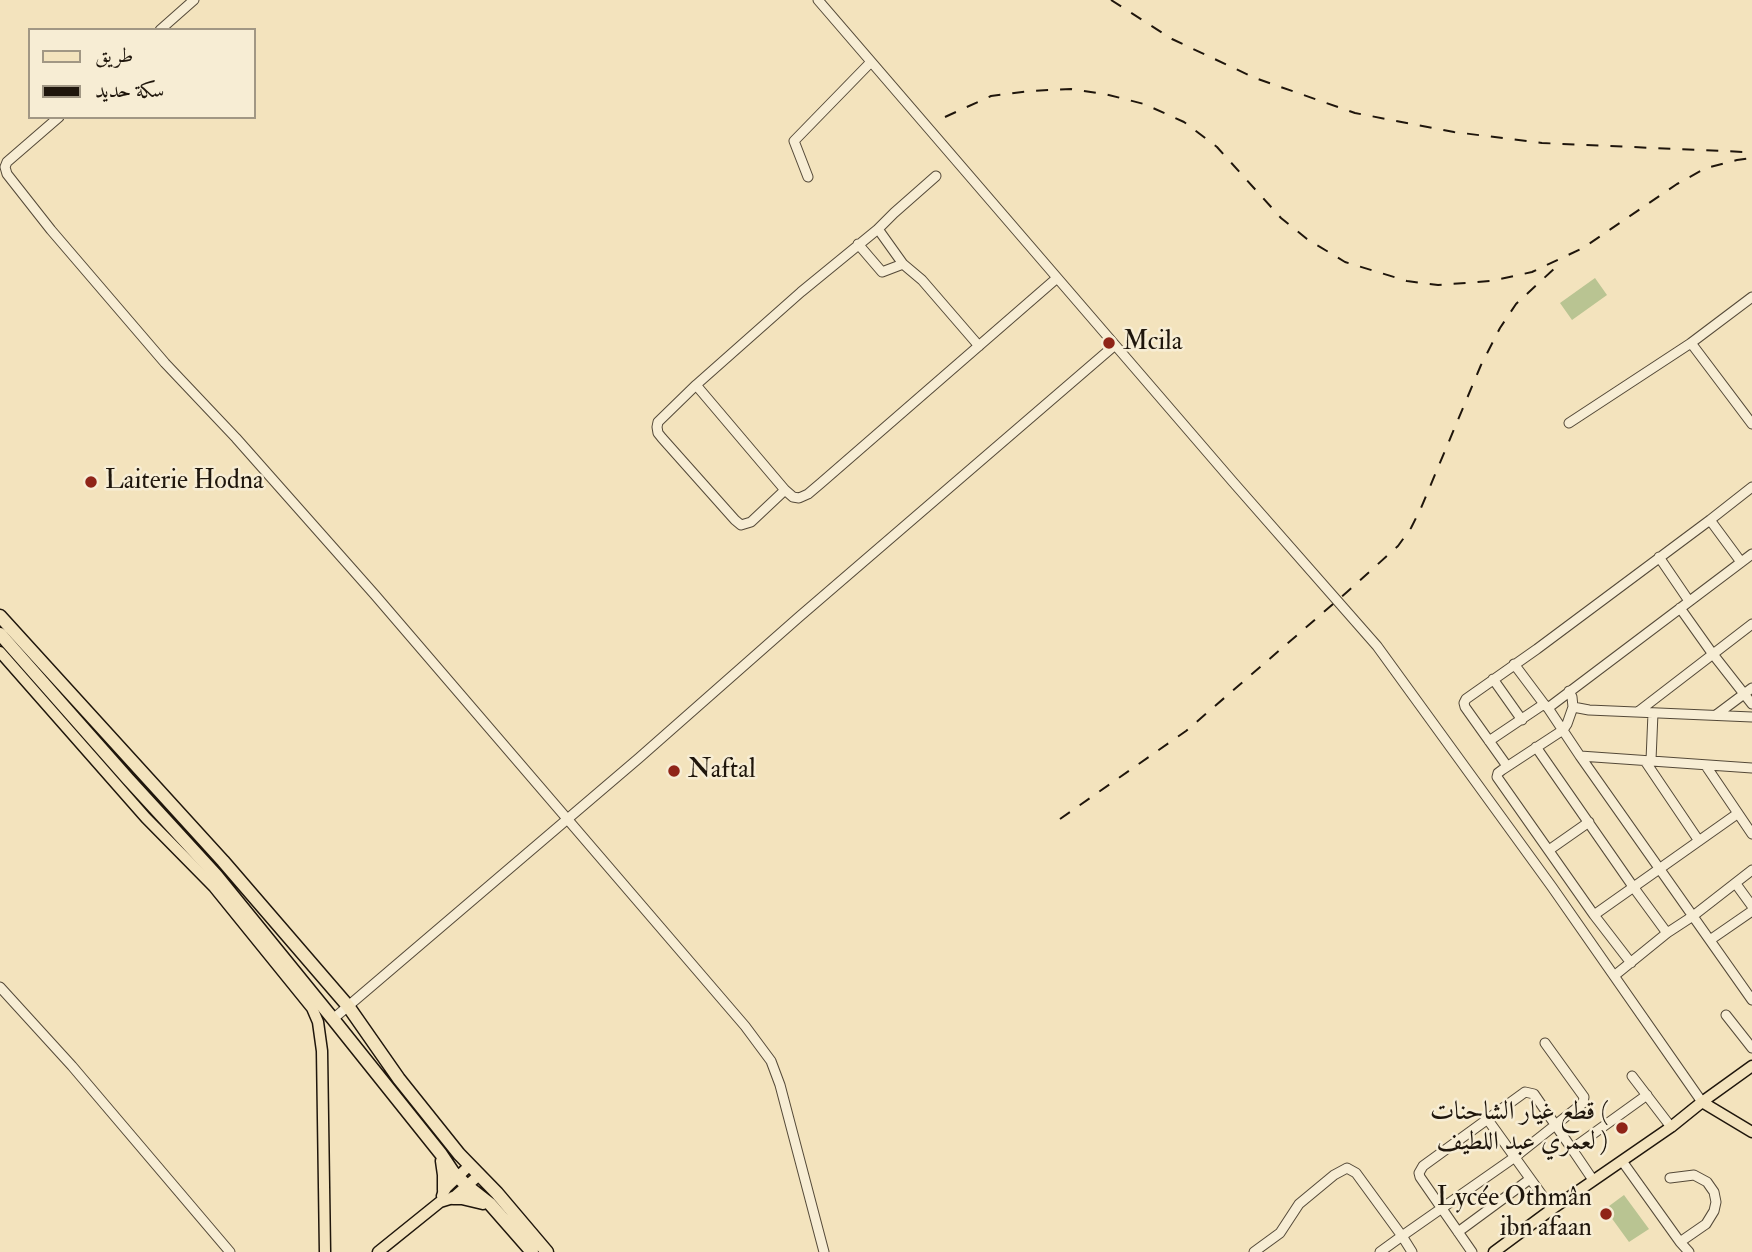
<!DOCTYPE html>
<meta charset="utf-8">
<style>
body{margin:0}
#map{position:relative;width:1752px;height:1252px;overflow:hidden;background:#f3e3bd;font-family:"IM FELL Double Pica",Amiri,serif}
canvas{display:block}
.legend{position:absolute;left:28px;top:28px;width:228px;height:91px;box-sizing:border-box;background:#f7edd4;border:2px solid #a19784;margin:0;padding:9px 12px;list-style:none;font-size:21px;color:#1f160c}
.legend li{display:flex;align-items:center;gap:14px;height:35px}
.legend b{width:35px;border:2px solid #a19784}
</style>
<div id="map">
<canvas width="1752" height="1252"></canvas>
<ul class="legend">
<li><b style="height:9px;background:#f3e3bd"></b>طريق</li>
<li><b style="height:9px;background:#1f160c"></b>سكة حديد</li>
</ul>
</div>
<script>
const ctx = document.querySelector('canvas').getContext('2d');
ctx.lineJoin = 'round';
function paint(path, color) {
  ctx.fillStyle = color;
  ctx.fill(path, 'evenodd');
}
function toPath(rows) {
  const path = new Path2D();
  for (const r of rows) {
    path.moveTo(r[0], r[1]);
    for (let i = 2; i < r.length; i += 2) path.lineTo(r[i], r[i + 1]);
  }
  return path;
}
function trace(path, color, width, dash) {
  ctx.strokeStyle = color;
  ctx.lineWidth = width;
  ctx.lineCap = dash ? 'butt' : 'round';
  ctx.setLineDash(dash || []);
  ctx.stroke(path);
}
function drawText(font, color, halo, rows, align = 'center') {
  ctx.font = font + ' "IM FELL Double Pica",Amiri,serif';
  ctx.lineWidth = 5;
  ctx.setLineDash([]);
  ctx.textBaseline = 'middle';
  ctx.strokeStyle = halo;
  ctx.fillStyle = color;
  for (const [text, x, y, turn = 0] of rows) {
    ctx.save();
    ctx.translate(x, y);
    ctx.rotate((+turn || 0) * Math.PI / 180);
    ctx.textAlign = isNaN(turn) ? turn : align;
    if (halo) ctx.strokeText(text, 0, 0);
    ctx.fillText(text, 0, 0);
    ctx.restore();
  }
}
paint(toPath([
 [1595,278,1607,295,1572,320,1560,303],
 [1624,1195,1649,1229,1629,1242,1605,1209]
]), '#b9c492');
const minor = toPath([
 [818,0,1233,482,1377,646,1552,887,1702,1102],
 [160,30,194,0],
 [59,117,7,162,5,167,7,174,51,230,165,363,236,438,375,595,745,1026,771,1061,780,1085,824,1252],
 [808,177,794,141,870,63],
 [878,229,903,264,922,280,979,346],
 [858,244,882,272,903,264],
 [1691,343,1752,424],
 [696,385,785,490,793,497,799,498,808,494,821,483,1057,278],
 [1569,423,1691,343,1752,297],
 [785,490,751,522,741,525,735,520,662,438,658,433,657,427,658,422,696,385,801,292,878,229,894,213,936,176],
 [1710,520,1741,562],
 [1659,557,1689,601],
 [1680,608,1712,653,1752,704],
 [1514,664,1544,704],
 [1493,679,1522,720],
 [1569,691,1572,697,1573,707,1589,710,1752,717],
 [1573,707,1567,724,1563,730,1502,770,1498,773,1497,777,1594,915,1631,963],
 [1548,708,1580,756,1752,1000],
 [1639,711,1752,624],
 [1716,715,1752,688],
 [1489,741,1544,704,1548,708,1752,554],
 [1536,747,1634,888,1667,933],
 [1580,756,1752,768],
 [1651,760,1653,713],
 [1645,761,1699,841],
 [1507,766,1465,707,1464,703,1466,699,1537,649,1710,520,1752,487],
 [1706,766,1752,834],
 [1549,850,1589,822],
 [1736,884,1752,906],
 [1594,915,1737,814],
 [1710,940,1752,911],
 [1614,976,1667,933,1693,916,1752,870],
 [0,987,72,1066,230,1252],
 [1726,1015,1752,1048],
 [333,1019,639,758,799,617,1115,345],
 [1632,1076,1671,1127],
 [1488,1120,1552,1209],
 [1622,1161,1680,1242,1689,1252],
 [1670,1178,1694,1175,1707,1182,1714,1192,1716,1202,1714,1211,1706,1224,1680,1242],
 [1593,1180,1572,1149,1647,1095],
 [1458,1232,1530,1179],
 [1254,1252,1280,1233,1299,1204,1334,1175,1347,1168,1356,1173,1402,1236,1380,1252],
 [1412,1252,1402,1236,1515,1157,1583,1103,1584,1097,1545,1043],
 [1472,1252,1420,1177,1419,1173,1423,1166,1525,1092,1534,1094,1572,1149]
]);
const major = toPath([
 [0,652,146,818,214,887,312,1008,318,1022,322,1051,325,1252],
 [1702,1102,1752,1132],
 [442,1196,444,1190,470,1165],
 [378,1252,440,1202,453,1198,479,1175],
 [1494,1252,1552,1209,1671,1127,1702,1102,1752,1066]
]);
const highway = toPath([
 [0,616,223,861,348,1006,399,1079,459,1154,497,1193,547,1252],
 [0,634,128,779,216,875,333,1019,441,1154,453,1172,467,1186,490,1204,532,1252],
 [442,1161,444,1175,444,1190],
 [453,1198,462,1198,483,1203]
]);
trace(minor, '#544938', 11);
trace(major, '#1f160c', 13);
trace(highway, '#1f160c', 15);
trace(minor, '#f7edd4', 9);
trace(major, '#f3e3bd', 10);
trace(highway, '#f3e3bd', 12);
trace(toPath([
 [1111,0,1172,39,1255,78,1355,113,1454,132,1542,143,1745,152],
 [945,117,991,96,1030,91,1071,89,1105,94,1144,104,1184,122,1217,147,1281,218,1307,239,1345,262,1407,281,1438,285,1491,281,1532,272,1583,248,1677,184,1706,168,1737,160,1752,158],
 [1060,819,1186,731,1347,592,1398,546,1411,528,1421,508,1481,365,1500,328,1516,304,1556,267]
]), '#1f160c', 2, [12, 12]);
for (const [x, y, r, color] of [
 [1109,343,7,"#8f2418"],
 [91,482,7,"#8f2418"],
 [674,771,7,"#8f2418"],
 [1622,1128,7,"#8f2418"],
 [1606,1214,7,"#8f2418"]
]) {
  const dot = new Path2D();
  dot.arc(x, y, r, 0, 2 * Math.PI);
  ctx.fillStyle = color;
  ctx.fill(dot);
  trace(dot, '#f7edd4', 2.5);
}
drawText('26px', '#1f160c', '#f7edd4', [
 ["Mcila",1123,343],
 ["Laiterie Hodna",105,482],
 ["Naftal",688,771],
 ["قطع غيار الشاحنات (",1608,1113,"right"],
 ["لعمري عبد اللطيف )",1608,1143,"right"],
 ["Lycée Othmân",1592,1199,"right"],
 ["ibn afaan",1592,1229,"right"]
], 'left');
</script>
